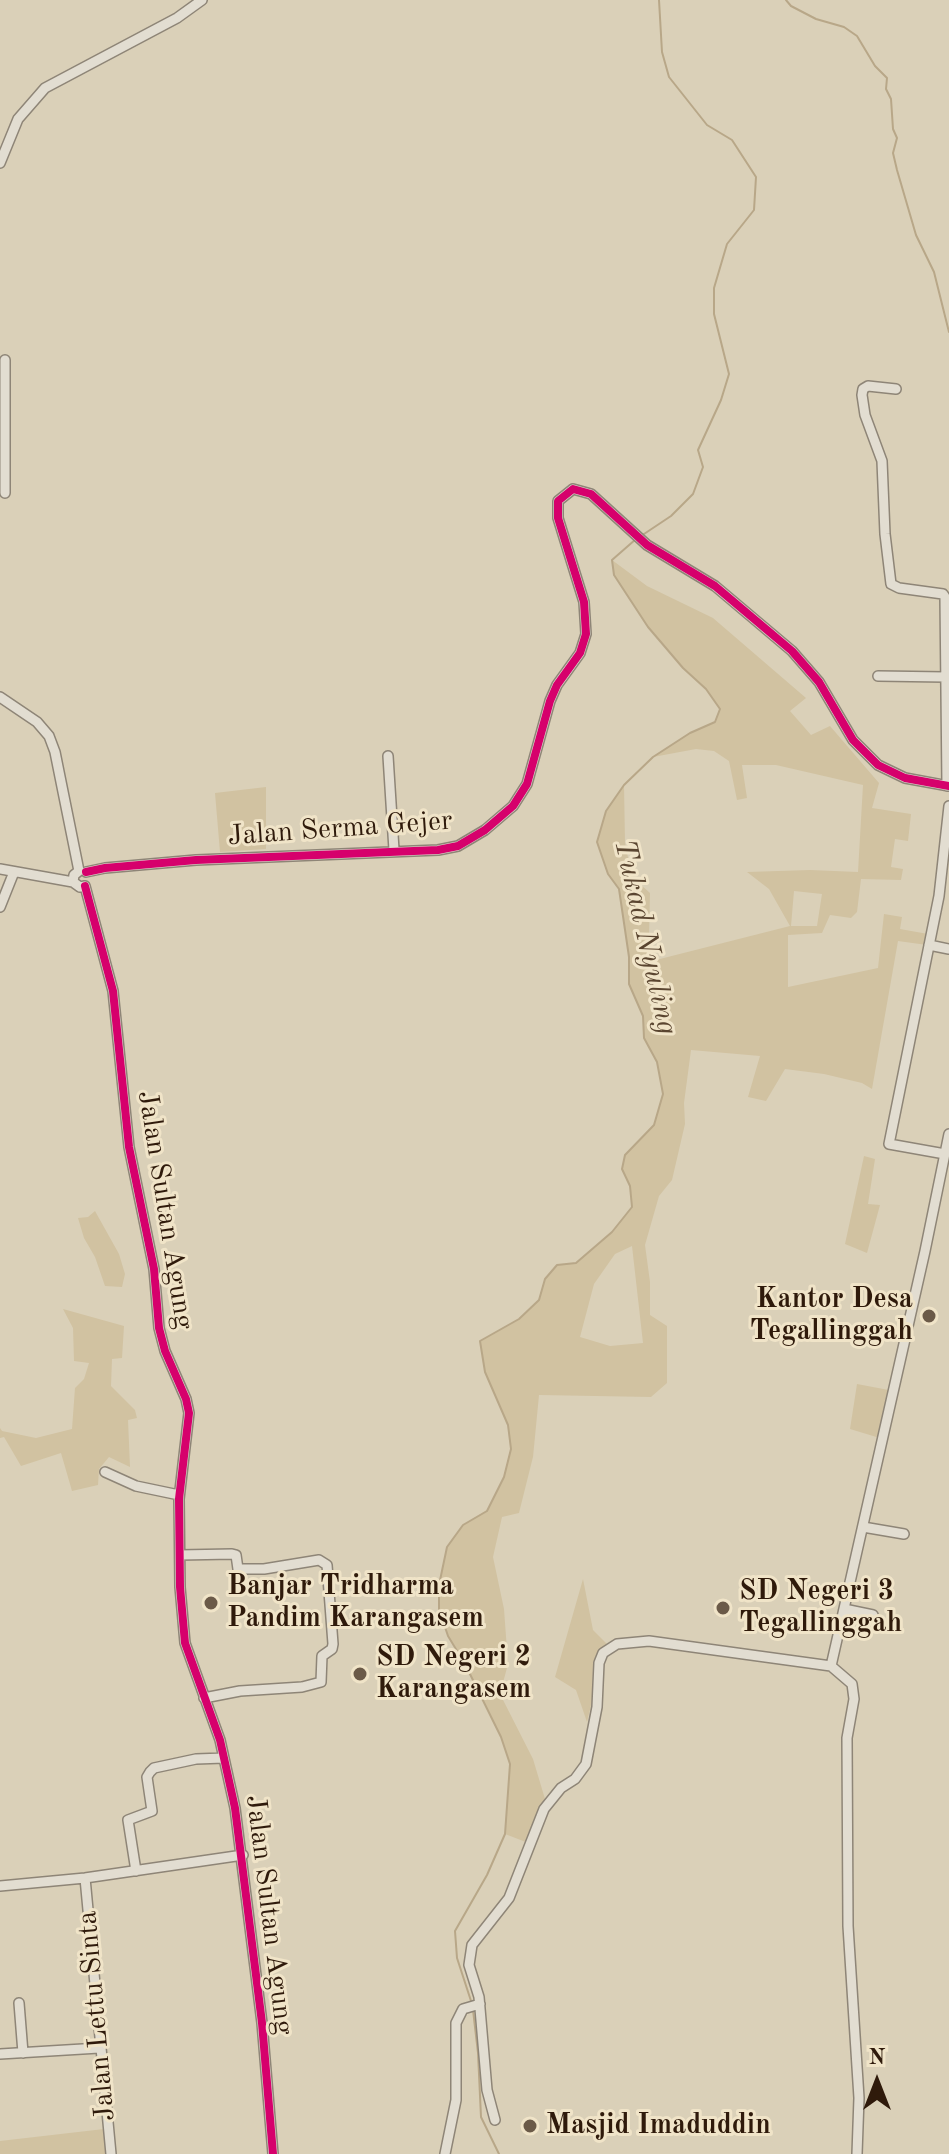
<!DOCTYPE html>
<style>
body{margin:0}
#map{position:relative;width:949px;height:2154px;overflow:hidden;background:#dad0b8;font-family:"Old Standard TT",serif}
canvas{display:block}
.north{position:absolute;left:837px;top:2042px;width:80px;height:80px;-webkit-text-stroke:6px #f0e4c8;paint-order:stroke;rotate:0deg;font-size:22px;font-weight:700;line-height:32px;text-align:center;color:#2f1a0b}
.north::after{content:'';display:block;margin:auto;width:28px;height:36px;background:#2f1a0b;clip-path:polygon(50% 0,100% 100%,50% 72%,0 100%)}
</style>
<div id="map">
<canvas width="949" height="2154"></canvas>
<div class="north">N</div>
</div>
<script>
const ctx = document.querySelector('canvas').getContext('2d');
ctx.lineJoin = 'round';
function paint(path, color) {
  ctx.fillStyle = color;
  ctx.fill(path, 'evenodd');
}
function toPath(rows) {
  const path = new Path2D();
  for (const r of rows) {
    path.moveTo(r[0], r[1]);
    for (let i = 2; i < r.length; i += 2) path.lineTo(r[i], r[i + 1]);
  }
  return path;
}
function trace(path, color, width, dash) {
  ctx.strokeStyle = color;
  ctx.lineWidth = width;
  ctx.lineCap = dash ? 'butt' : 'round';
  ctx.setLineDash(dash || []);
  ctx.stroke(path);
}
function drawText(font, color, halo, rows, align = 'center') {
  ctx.font = font + ' "Old Standard TT",serif';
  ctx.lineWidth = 6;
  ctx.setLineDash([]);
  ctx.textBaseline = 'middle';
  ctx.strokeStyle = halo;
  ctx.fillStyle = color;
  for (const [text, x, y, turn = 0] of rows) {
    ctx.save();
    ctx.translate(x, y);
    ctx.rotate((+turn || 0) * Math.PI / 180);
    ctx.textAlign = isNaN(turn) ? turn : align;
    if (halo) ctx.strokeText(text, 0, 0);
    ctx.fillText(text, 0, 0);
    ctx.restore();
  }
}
paint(toPath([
 [612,560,647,586,713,618,806,698,790,711,811,735,830,726,879,783,872,808,911,814,908,841,895,839,891,867,903,869,901,880,861,879,857,912,851,918,830,915,822,933,788,935,788,987,878,968,884,914,902,917,900,929,928,934,927,945,898,941,872,1089,862,1083,824,1074,785,1069,766,1101,748,1097,760,1056,691,1050,684,1103,685,1124,672,1180,659,1196,645,1245,650,1282,650,1315,667,1326,667,1383,651,1397,539,1395,533,1457,519,1513,502,1517,493,1557,504,1609,508,1664,500,1694,533,1759,548,1809,531,1844,505,1834,510,1763,501,1737,465,1664,448,1636,439,1609,439,1585,447,1547,463,1525,487,1510,504,1477,511,1449,508,1425,485,1372,480,1341,519,1319,539,1300,545,1279,557,1265,576,1263,612,1232,632,1208,630,1186,622,1169,625,1155,654,1125,663,1094,657,1062,644,1038,643,1016,629,984,629,957,619,889,608,874,597,842,606,811,624,785,625,843,632,877,650,893,649,938,652,961,790,926,769,889,747,872,810,870,858,872,863,785,776,765,742,765,747,798,737,800,729,761,714,751,696,749,653,757,690,733,715,722,720,709,706,689,683,668,648,627,614,575],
 [794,891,822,894,817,926,791,926],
 [632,1246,643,1343,610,1346,580,1337,594,1284,615,1254],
 [266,787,266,849,220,852,215,793],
 [864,1156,875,1159,868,1204,880,1205,867,1253,845,1244],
 [95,1211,119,1254,125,1274,122,1287,105,1286,95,1257,84,1238,78,1218,88,1217],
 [63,1309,124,1326,122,1358,112,1359,111,1386,135,1410,137,1418,128,1420,130,1467,109,1457,99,1469,98,1485,72,1491,61,1453,21,1466,4,1437,0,1438,0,1428,2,1431,36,1438,72,1429,75,1388,84,1379,89,1363,74,1361,73,1328],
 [857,1384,894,1391,883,1439,850,1429],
 [583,1579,593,1630,608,1645,599,1652,593,1662,592,1701,587,1722,576,1690,555,1677],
 [104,2129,106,2154,0,2154,0,2141]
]), '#d1c2a1');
trace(toPath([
 [786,0,791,6,816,19,844,27,857,36,875,66,887,78,886,89,891,99,893,129,897,138,893,153,897,170,916,235,934,272,949,332],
 [641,536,671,516,693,494,703,467,698,450,721,400,729,374,714,314,714,288,727,244,754,210,756,177,732,140,707,125,669,77,662,52,659,0],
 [472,2004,457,1958,455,1931,487,1875,505,1834,510,1764,501,1737,465,1664,448,1636,439,1609,439,1585,447,1547,463,1525,487,1511,504,1477,511,1449,508,1425,485,1372,480,1341,519,1319,539,1300,545,1279,557,1265,576,1263,612,1232,632,1207,630,1186,622,1169,625,1155,654,1125,663,1094,657,1062,644,1038,643,1016,629,984,629,957,619,889,608,874,597,842,606,811,624,785,653,757,690,733,715,722,720,709,706,689,683,668,648,627,614,575,612,560,636,539],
 [473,2010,478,2053,481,2117,499,2154]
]), '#b8a788', 2);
const minor = toPath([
 [0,163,18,119,45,88,177,18,202,0],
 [896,389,868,386,863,389,862,395,865,415,882,461,885,534,891,584,899,588,943,594,945,597,947,786],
 [5,493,5,360],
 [878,676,945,677],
 [0,697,37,722,49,736,55,752,79,871,74,875,73,882],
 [388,756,394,850],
 [0,869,73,882,80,887,85,886],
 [86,872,105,868,196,860,438,850,458,846,485,830,513,806,527,784,550,701,557,685,580,653,586,634,584,602,558,518,558,501,573,489,591,494,647,545,715,586,792,651,819,682,853,740,878,765,905,778,949,786],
 [85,886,113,991,129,1147,154,1269,159,1328,165,1351,186,1399,189,1413,179,1499,180,1587,185,1643,220,1740,235,1808,262,2023,273,2154],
 [0,907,14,872],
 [929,945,949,949],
 [945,1154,889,1144,939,896,949,806],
 [105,1472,136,1486,179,1495],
 [863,1527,904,1534],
 [180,1555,232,1554,236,1555,238,1569,264,1569,319,1560,327,1565,333,1644,332,1649,322,1656,321,1682,302,1687,240,1691,204,1698],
 [844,1609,873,1615],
 [831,1666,925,1251,949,1134],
 [136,1871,128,1820,152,1811,147,1777,150,1772,154,1768,196,1759,224,1758],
 [85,1878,111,2154],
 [0,1886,85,1878,243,1855],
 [19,2003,23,2053],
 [0,2054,99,2048],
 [495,2120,487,2090,479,1997,469,1965,472,1945,509,1898,544,1809,561,1788,575,1779,586,1764,597,1707,599,1663,603,1653,617,1644,649,1641,831,1666,852,1684,854,1699,847,1738,848,1926,859,2098,857,2154],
 [445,2154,456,2100,456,2023,463,2009,480,2004]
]);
trace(minor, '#8e8577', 12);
trace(minor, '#e2ddd1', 9);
trace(toPath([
 [86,872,105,868,196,860,438,850,458,846,485,830,513,806,527,784,550,701,557,685,580,653,586,634,584,602,558,518,558,501,573,489,591,494,647,545,715,586,792,651,819,682,853,740,878,765,905,778,949,786],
 [85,886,113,991,129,1147,154,1269,159,1328,165,1351,186,1399,189,1413,179,1499,180,1587,185,1643,220,1740,235,1808,262,2023,273,2154]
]), '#d6006c', 8);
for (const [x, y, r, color] of [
 [929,1316,8,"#6b5a48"],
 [211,1603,8,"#6b5a48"],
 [723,1608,8,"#6b5a48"],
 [360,1674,8,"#6b5a48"],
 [530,2126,8,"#6b5a48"]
]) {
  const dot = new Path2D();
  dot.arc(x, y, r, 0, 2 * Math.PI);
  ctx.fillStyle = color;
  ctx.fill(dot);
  trace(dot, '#f0e4c8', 3);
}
drawText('28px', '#2f1a0b', '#f0e4c8', [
 ["Jalan Serma Gejer",340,829,-4],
 ["Jalan Sultan Agung",165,1210,81],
 ["Jalan Sultan Agung",269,1915,83],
 ["Jalan Lettu Sinta",97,2016,-95]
]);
drawText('bold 28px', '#2f1a0b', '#f0e4c8', [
 ["Kantor Desa",913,1300,"right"],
 ["Tegallinggah",913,1332,"right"],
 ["Banjar Tridharma",227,1587],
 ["Pandim Karangasem",227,1619],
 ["SD Negeri 3",739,1592],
 ["Tegallinggah",739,1624],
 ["SD Negeri 2",376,1658],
 ["Karangasem",376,1690],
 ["Masjid Imaduddin",546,2126]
], 'left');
drawText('italic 30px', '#5a4530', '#f0e4c8', [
 ["Tukad Nyuling",645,937,77]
]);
</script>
